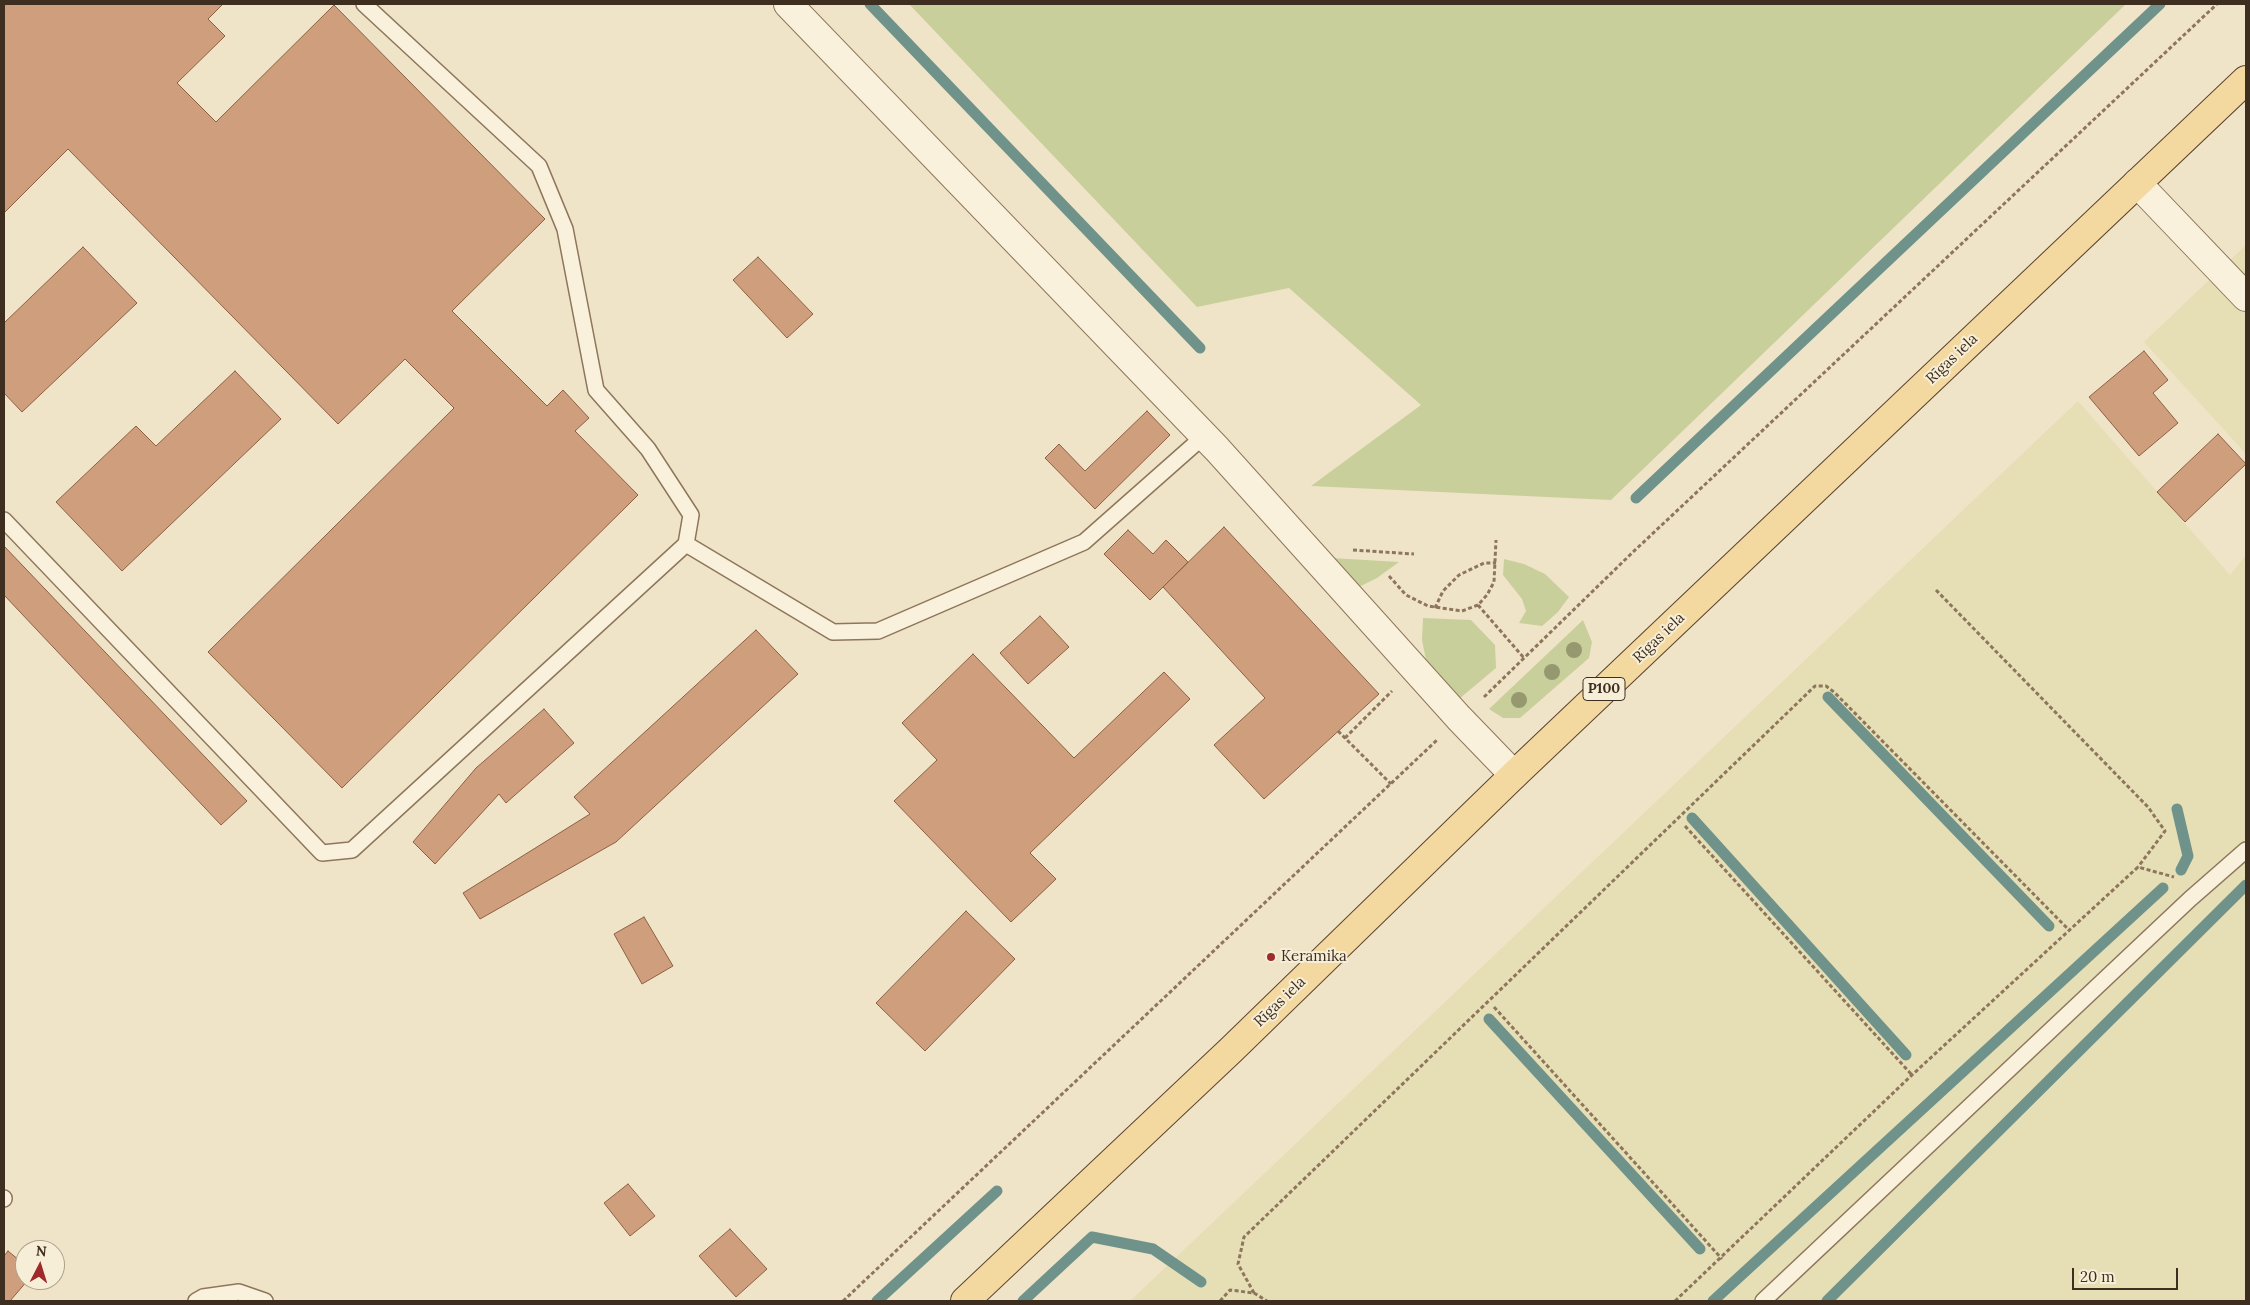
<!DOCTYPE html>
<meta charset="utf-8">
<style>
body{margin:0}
#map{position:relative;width:2250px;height:1305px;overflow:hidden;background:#f0e4c8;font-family:Lora,serif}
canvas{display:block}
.frame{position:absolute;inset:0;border:5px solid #3d2e20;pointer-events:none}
.north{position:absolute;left:15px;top:1240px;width:50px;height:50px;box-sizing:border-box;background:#f7eed8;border:1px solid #ada18e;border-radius:50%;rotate:5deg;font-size:14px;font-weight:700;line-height:20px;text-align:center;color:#3d2e20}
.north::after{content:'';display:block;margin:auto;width:18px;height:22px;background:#9e2a2b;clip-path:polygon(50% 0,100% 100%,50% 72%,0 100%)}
.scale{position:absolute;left:2072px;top:1268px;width:106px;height:22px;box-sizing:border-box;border:2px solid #3d2e20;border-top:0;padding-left:6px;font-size:15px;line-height:18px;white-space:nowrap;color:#3d2e20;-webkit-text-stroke:4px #f7eed8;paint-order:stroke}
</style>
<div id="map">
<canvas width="2250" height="1305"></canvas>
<div class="frame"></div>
<div class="north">N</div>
<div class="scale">20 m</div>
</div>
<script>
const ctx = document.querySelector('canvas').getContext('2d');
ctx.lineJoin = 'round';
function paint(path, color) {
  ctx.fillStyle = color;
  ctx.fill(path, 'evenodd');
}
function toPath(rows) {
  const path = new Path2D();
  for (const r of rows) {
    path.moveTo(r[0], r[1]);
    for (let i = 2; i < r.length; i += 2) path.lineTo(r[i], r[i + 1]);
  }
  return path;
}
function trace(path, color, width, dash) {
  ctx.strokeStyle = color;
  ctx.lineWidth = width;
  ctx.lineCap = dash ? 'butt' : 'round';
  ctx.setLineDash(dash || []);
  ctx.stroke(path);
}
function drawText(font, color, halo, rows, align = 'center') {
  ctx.font = font + ' Lora,serif';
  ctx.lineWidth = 4;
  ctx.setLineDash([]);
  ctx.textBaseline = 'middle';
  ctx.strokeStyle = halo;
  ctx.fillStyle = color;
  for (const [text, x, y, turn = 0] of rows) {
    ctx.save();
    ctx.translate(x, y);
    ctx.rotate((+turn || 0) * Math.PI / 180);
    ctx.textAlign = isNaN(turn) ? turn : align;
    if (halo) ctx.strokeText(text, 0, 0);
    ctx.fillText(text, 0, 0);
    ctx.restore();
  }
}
paint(toPath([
 [2246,245,2246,454,2144,342],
 [2078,401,2230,575,2246,555,2246,1301,1130,1301]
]), '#e6deb5');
paint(toPath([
 [909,4,2126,4,1611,500,1311,486,1421,405,1289,288,1197,307],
 [1332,558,1399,562,1377,578,1359,587],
 [1504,559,1524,564,1545,574,1569,597,1558,612,1542,626,1519,623,1526,611,1522,599,1503,575],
 [1423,618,1471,620,1495,645,1496,668,1459,699,1426,660,1422,640],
 [1583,620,1592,642,1589,658,1520,718,1503,718,1489,709]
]), '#c9cf9b');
trace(toPath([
 [870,4,1200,348],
 [1636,498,2160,4],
 [1828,697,2049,926],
 [2177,809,2188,856,2181,870],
 [1692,818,1906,1055],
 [1489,1019,1700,1249],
 [877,1301,997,1191],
 [1023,1301,1092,1237,1153,1249,1201,1282],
 [1713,1301,2163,888],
 [1827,1301,2246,885]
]), '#6f938a', 11);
const building = toPath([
 [4,4,223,4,208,19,225,36,177,83,216,122,334,5,545,219,452,311,547,406,563,390,589,418,575,431,638,495,342,788,208,652,454,408,405,359,338,424,68,149,4,213,4,4],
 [83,247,137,303,22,412,4,393,4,323,83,247],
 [758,257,813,314,787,338,733,280,758,257],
 [2144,351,2168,380,2153,393,2178,423,2139,456,2089,397,2144,351],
 [235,371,281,419,122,571,56,502,136,426,156,446,235,371],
 [1147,411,1170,435,1095,509,1045,458,1059,444,1085,471,1147,411],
 [2218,434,2246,464,2185,522,2157,492,2218,434],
 [1224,527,1379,694,1264,799,1214,745,1265,698,1163,587,1224,527],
 [1128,530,1153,554,1166,540,1188,562,1150,600,1104,554,1128,530],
 [4,546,247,801,221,825,4,595,4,546],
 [1040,616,1069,647,1028,684,1000,653,1040,616],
 [756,630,798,674,616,842,480,919,463,893,590,814,574,797,756,630],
 [973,654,1074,758,1164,672,1190,699,1030,853,1056,879,1011,922,894,801,937,760,902,723,973,654],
 [544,709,574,743,506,803,499,794,435,864,413,842,476,768,544,709],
 [966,911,1015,959,925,1051,876,1003,966,911],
 [644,917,673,966,642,984,614,934,644,917],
 [628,1184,655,1216,630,1236,604,1203,628,1184],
 [730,1229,767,1269,736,1297,699,1256,730,1229],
 [8,1251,25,1265,25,1280,28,1280,10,1301,4,1301,4,1256,8,1251]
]);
paint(building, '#cf9f7d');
trace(building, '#8d5f41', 1);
const service = toPath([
 [364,4,539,166,565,229,596,390,648,449,691,515,686,544],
 [4,520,322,853,352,850,686,544,833,632,878,631,1084,542,1204,436],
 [4,1199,4,1198],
 [196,1301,203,1297,239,1292,265,1301],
 [1763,1301,2190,899,2246,850]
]);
const minor = toPath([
 [788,4,1217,449,1459,718,1514,775],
 [2137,183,2246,297]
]);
const primary = toPath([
 [965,1301,1231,1050,1514,775,2246,80]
]);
trace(service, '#8d765c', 18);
trace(minor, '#8d765c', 30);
trace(primary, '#5b4430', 30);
trace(toPath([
 [1353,550,1414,554],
 [1389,576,1406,595,1428,606,1462,611,1478,605,1487,595,1494,582,1496,540],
 [1936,590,2148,807,2165,831,2138,867],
 [1478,605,1524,658],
 [1435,608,1443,591,1459,575,1484,563,1496,563],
 [1484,697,1633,552,2217,4],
 [1338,731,1391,784],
 [1345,738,1392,691],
 [1685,826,1912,1075],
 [1494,1007,1722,1259],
 [1254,1293,1238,1264,1244,1237,1815,686,1826,686,1834,692,2069,930],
 [843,1301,1437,740],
 [1220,1301,1230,1290,1254,1293,1267,1301],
 [1675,1301,1912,1075,2138,867,2174,877]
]), '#8d765c', 3, [4, 2.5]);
trace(service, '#faf1dc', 15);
trace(minor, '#faf1dc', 28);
trace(primary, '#f3d9a0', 28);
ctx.fillStyle = '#96986f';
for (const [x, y] of [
 [1574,650],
 [1552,672],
 [1519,700]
]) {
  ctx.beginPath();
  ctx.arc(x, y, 8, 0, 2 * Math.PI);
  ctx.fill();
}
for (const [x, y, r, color] of [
 [1271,957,5,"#9e2a2b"]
]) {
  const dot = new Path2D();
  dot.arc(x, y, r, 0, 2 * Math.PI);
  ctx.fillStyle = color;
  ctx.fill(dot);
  trace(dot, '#f7eed8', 2);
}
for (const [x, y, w] of [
 [1604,689,42]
]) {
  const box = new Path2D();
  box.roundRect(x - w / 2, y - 11.5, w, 23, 4);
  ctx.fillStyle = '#f7eed8';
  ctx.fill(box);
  trace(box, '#3d2e20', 1);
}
drawText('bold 14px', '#3d2e20', null, [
 ["P100",1604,689]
]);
drawText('15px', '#3d2e20', '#f7eed8', [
 ["Rīgas iela",1952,359,-44],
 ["Rīgas iela",1659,638,-44],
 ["Rīgas iela",1280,1002,-44]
]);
drawText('15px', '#3d2e20', '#f7eed8', [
 ["Keramika",1281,957]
], 'left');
</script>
